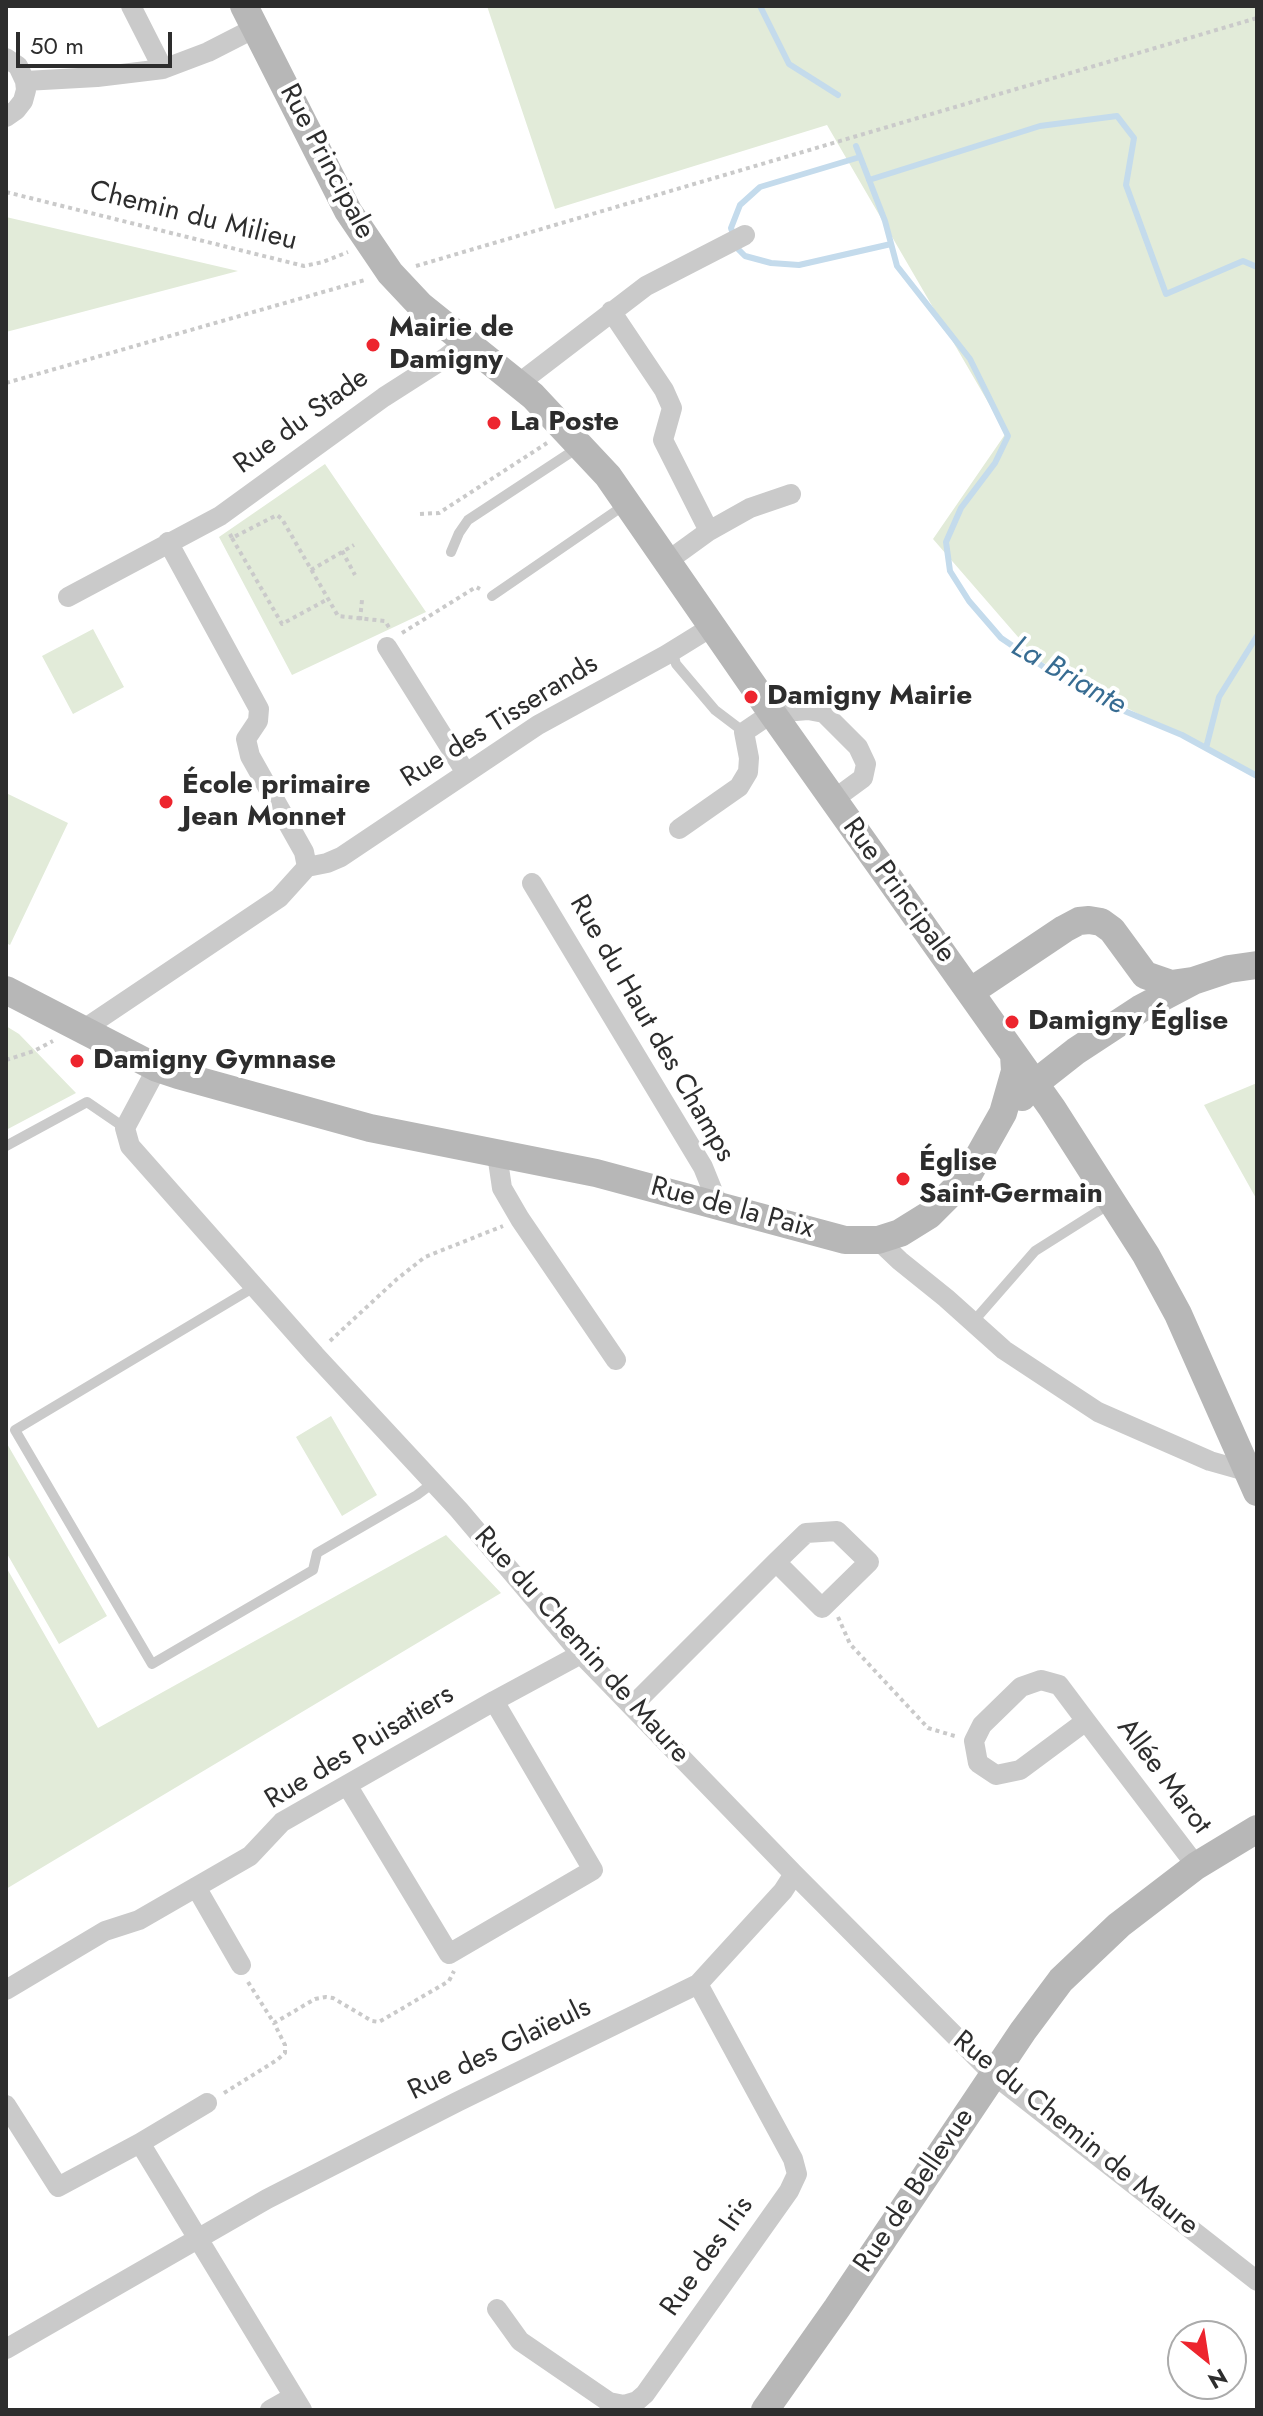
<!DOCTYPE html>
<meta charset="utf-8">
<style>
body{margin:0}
#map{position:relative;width:1263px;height:2416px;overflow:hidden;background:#fff;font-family:Jost,sans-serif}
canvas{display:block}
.frame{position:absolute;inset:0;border:8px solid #2d2d2d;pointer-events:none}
.north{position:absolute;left:1167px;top:2320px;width:80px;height:80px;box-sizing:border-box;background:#fff;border:2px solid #ababab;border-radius:50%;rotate:150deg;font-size:22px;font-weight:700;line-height:32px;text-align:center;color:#2d2d2d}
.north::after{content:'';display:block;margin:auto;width:28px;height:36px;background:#ed252e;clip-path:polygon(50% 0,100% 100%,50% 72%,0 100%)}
.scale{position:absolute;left:16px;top:32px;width:156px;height:36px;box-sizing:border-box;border:4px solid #2d2d2d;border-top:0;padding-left:10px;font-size:24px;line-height:28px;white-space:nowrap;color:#2d2d2d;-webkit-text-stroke:6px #fff;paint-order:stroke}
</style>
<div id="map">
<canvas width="1263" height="2416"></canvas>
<div class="frame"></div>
<div class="north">N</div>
<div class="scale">50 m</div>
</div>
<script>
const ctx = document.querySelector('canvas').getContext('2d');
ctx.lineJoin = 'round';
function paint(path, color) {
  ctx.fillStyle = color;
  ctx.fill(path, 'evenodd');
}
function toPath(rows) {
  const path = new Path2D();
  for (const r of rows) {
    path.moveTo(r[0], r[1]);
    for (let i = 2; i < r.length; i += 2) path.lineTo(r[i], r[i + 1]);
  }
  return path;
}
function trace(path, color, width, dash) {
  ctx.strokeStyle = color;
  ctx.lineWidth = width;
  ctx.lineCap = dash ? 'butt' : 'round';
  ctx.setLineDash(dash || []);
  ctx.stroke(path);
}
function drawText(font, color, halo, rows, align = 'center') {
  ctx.font = font + ' Jost,sans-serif';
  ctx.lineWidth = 8;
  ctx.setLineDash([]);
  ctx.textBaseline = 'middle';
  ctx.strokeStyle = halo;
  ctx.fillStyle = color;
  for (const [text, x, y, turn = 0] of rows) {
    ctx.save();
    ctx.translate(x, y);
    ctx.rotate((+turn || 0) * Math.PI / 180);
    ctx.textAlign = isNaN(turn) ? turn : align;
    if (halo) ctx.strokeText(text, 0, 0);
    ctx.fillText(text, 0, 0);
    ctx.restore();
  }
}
paint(toPath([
 [487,6,1257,6,1257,778,1038,660,933,539,1006,433,827,125,555,209],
 [6,217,238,271,6,332],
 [325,464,426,612,292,675,219,537],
 [93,629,124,687,73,714,42,656],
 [6,793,68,823,10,945,6,943],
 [6,1026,19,1034,76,1093,6,1130],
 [1257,1083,1257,1200,1204,1105],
 [331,1416,377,1495,342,1516,296,1437],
 [6,1442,107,1616,59,1644,6,1552],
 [446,1535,501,1593,6,1889,6,1567,98,1728]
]), '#e2ebd9');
trace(toPath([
 [760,6,789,64,838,95],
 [856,146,885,221,897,266,970,359,1008,436,995,463,961,508,946,542,950,571,969,601,1001,638,1063,680,1122,710,1182,735,1257,776],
 [860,157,760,187,740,205,731,228,738,249,745,256,771,263,799,265,891,244],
 [869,180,1040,126,1117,116,1134,138,1126,185,1166,294,1243,261,1257,267],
 [1206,748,1219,697,1257,636]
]), '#c4dbec', 6);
trace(toPath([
 [6,192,304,266,323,262,348,252],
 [416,266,1257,18],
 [6,383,365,280],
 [420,514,439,513,547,443],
 [230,534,232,538,277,515,282,519,338,616,385,621,390,629],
 [232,538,282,624,328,599],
 [342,551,355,575],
 [311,570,354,545],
 [360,620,362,600],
 [402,633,476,587,480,589],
 [6,1060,34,1051,53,1041],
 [330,1341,397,1279,425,1257,503,1226],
 [838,1617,850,1644,928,1728,958,1737],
 [248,1982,274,2023,315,1999,326,1997,333,1998,372,2021,379,2022,449,1981,454,1971],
 [224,2093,277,2060,285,2053,285,2045,274,2023]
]), '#cacaca', 4, [4, 4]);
trace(toPath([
 [451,552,459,533,468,520,579,447],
 [492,596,626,504],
 [672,650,676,664,715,710,744,732],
 [6,1146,87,1102,125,1128],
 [256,1286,15,1430,152,1664,313,1570,317,1553,417,1495,433,1483],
 [973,1322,1035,1251,1111,1203]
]), '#cacaca', 10);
trace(toPath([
 [131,6,163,69],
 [6,58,18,66,25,81,26,90,23,101,16,110,6,117],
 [25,81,97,77,163,69,208,52,255,28],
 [611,311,664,390,672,408,663,440,709,531,669,560],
 [518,384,646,286,745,235],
 [709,531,750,508,791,494],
 [168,542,259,709,258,721,246,739,250,756,304,852,307,867],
 [68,597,220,516,384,397,445,358,465,342],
 [387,647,466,773],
 [679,829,739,787,748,772,749,758,744,732,772,713,808,710,824,713,858,747,866,764,863,778,833,800],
 [532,883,703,1167,718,1204],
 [84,1029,279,898,307,867,327,863,341,857,538,725,666,655,713,626],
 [157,1068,125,1128,130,1146,315,1355,459,1510,581,1654,794,1874,994,2075,1257,2281],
 [497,1154,502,1188,520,1219,616,1360],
 [878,1240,900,1261,946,1298,1004,1350,1098,1412,1210,1461,1249,1472],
 [632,1706,776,1562,806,1533,837,1531,869,1562,822,1608,776,1562],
 [1086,1721,1020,1770,996,1775,978,1763,974,1741,982,1725,1021,1687,1041,1680,1059,1685,1086,1721,1188,1855,1196,1866],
 [347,1785,449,1954,593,1870,494,1701],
 [196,1887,241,1965],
 [6,1990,105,1931,139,1920,250,1856,282,1822,494,1701,581,1654],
 [6,2105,58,2187,140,2143,302,2410],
 [140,2143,207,2103],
 [497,2309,520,2341,609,2402,624,2405,637,2401,645,2394,789,2191,797,2174,793,2159,698,1984],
 [6,2349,267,2199,457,2102,698,1984,783,1891,794,1874],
 [270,2410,293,2397]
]), '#cacaca', 20);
trace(toPath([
 [244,6,348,211,390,273,421,306,533,396,608,476,772,713,1052,1108,1146,1255,1178,1314,1257,1492],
 [6,990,157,1068,178,1075,370,1128,596,1173,845,1240,878,1240,900,1233,929,1215,967,1177,1003,1113,1015,1071,1014,1055],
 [970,992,1064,929,1079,921,1089,920,1101,922,1112,930,1145,975,1171,984,1192,981],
 [1022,1097,1034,1084,1076,1051,1140,1009,1193,981,1229,969,1257,965],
 [765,2410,837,2308,1023,2031,1061,1980,1119,1925,1196,1866,1257,1829]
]), '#b7b7b7', 28);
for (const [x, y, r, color] of [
 [373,345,8,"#ed252e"],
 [494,423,8,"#ed252e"],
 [751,697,8,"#ed252e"],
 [166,802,8,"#ed252e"],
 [1012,1022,8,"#ed252e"],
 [77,1061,8,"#ed252e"],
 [903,1179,8,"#ed252e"]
]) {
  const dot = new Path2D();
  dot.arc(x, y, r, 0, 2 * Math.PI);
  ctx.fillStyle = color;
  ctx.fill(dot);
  trace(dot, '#fff', 3);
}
drawText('28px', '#2d2d2d', '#fff', [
 ["Rue Principale",326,162,62],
 ["Chemin du Milieu",193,217,14],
 ["Rue du Stade",302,422,-36],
 ["Rue des Tisserands",500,722,-32],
 ["Rue Principale",898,891,54],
 ["Rue du Haut des Champs",651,1029,60],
 ["Rue de la Paix",732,1209,15],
 ["Rue du Chemin de Maure",581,1646,48],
 ["Rue des Puisatiers",360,1748,-31],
 ["Allée Marot",1163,1777,53],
 ["Rue des Glaïeuls",500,2050,-26],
 ["Rue du Chemin de Maure",1075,2134,39],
 ["Rue de Bellevue",915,2191,-56],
 ["Rue des Iris",708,2257,-55]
]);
drawText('bold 28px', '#2d2d2d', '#fff', [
 ["Mairie de",389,329],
 ["Damigny",389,361],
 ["La Poste",510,423],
 ["Damigny Mairie",767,697],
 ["École primaire",182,786],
 ["Jean Monnet",182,818],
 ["Damigny Église",1028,1022],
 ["Damigny Gymnase",93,1061],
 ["Église",919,1163],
 ["Saint-Germain",919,1195]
], 'left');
drawText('italic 30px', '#376c92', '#fff', [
 ["La Briante",1068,677,30]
]);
</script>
